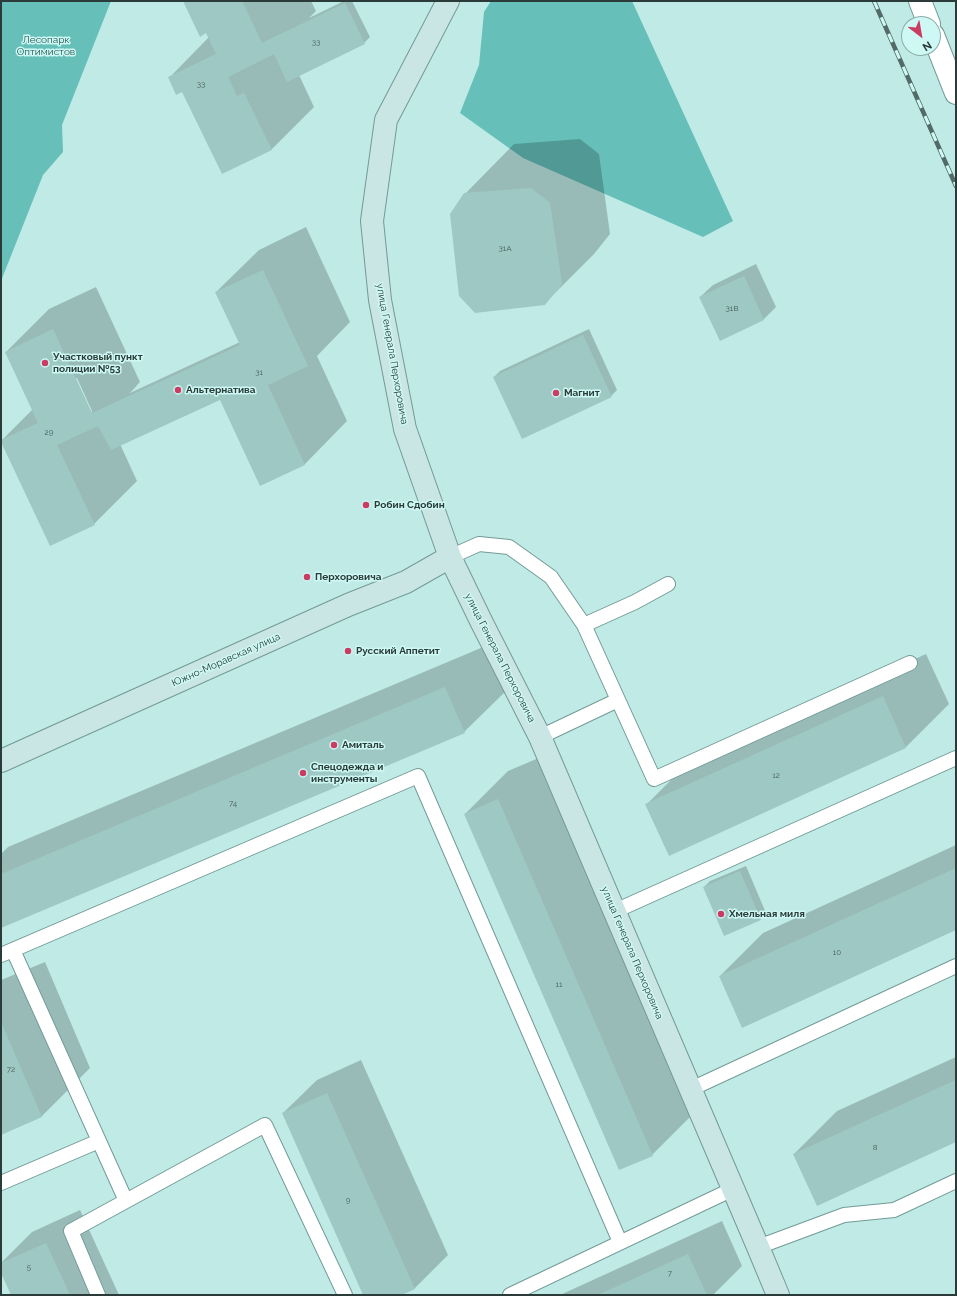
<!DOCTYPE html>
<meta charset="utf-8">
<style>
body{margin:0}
#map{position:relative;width:957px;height:1296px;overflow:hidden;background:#c0eae6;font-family:Raleway,sans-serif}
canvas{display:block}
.frame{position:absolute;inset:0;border:2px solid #2a3b3a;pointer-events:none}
.north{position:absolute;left:901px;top:16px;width:40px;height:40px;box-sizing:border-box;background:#cdf8f3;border:1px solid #8caca9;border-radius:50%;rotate:149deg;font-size:11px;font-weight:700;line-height:16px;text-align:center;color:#2a3b3a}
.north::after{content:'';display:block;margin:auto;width:14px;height:18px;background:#cb3c62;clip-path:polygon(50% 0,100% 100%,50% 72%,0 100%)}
</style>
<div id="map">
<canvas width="957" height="1296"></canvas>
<div class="frame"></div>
<div class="north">N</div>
</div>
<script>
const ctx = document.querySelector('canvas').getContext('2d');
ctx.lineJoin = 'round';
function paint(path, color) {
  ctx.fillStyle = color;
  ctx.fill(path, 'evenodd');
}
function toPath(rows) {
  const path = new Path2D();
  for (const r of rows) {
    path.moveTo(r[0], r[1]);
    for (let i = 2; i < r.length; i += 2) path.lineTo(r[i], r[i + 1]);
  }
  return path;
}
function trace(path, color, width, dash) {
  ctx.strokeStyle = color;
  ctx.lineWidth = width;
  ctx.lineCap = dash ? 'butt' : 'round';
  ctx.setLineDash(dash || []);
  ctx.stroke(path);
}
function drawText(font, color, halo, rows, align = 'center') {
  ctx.font = font + ' Raleway,sans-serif';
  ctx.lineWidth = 3;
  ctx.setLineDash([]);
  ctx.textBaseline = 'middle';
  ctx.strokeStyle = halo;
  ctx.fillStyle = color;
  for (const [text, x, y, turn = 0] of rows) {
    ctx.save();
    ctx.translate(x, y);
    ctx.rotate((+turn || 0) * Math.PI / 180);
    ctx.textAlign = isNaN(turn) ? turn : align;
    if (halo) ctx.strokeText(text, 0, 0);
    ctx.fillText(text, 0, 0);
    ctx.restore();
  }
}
paint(toPath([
 [1,1,111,1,62,125,63,152,43,175,1,281],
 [491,1,632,1,733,221,703,237,523,158,460,113,479,65,484,12]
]), '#66c0b9');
paint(toPath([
 [184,1,311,1,316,11,309,18,344,1,352,1,370,37,364,43,299,75,314,107,271,150,183,90,169,78,209,37],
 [580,139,599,154,610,234,594,254,544,304,465,194,514,144],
 [306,227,350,322,317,356,347,421,305,464,260,484,220,398,120,444,137,481,94,524,1,441,33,409,6,352,49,309,96,287,140,382,130,393,240,342,216,292,259,250],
 [77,378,92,411,91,413,75,379],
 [756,264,776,307,764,319,720,340,700,297,713,285],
 [589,329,617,390,611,396,494,377,500,371],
 [488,645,507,690,464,732,1,927,1,854,8,847],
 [926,654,949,704,906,747,669,855,646,805,689,762],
 [541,757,695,1112,652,1155,465,814,508,771],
 [956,845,956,929,720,976,763,933],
 [746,866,766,913,760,919,704,887,710,881],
 [45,962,90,1068,41,1117,1,1134,1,980],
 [956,1057,956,1141,794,1154,837,1111],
 [361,1060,448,1255,414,1289,400,1295,364,1295,283,1113,317,1080],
 [80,1210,119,1295,12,1295,1,1270,1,1263,32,1232],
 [722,1221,742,1266,713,1295,560,1295]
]), '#0003');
paint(toPath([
 [183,1,242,1,262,43,345,3,365,44,287,82,274,54,228,77,237,96,244,93,272,150,222,174,182,92,176,95,168,77,216,54,206,33,200,37],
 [531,188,550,203,562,284,545,305,475,313,459,296,450,214,464,193],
 [263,270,308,366,268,385,305,465,260,486,220,400,111,450,98,426,57,445,95,525,50,546,1,442,1,440,38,423,5,352,53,329,92,413,240,345,215,292],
 [744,276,764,320,720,341,699,297],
 [583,335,612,397,522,439,493,377],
 [445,687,465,733,1,928,1,874],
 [883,696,906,748,669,856,645,804],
 [498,799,653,1156,619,1170,464,814],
 [956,868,956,930,742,1028,719,976],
 [740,871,761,920,724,936,703,887],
 [1,1022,42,1117,1,1135],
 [956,1080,956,1142,817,1206,793,1154],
 [327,1093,415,1289,402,1295,363,1295,282,1113],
 [46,1243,70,1295,11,1295,1,1273,1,1263],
 [688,1254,707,1295,598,1295]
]), '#9ec8c4');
const lane = toPath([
 [450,557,479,544,509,547,551,577,584,625,654,779,910,663],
 [584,625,635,602,668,584],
 [540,737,618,700],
 [615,911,956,758],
 [13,950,126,1201],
 [1,955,418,776,620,1242],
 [691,1089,956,966],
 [1,1183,99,1141],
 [758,1247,844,1215,894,1210,956,1181],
 [98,1295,71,1231,265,1125,345,1295],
 [510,1295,733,1189]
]);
const street = toPath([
 [920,1,929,24],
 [933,35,956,93]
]);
const secondary = toPath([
 [448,1,386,120,372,221,380,300,405,429,450,557,481,621,540,737,758,1247,778,1295],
 [1,761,348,605,406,582,450,557]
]);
trace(lane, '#729b97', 16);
trace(street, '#729b97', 24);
trace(secondary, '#729b97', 24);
trace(lane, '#fff', 14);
trace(street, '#fff', 22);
trace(secondary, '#c9e6e4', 22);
const rail = toPath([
 [874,1,956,186]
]);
trace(rail, '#526a68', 4.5);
trace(rail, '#cdf8f3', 3, [9]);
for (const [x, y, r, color] of [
 [45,363,4,"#cb3c62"],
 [178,390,4,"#cb3c62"],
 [556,393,4,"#cb3c62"],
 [366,505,4,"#cb3c62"],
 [307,577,4,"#cb3c62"],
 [348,651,4,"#cb3c62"],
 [334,745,4,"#cb3c62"],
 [303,773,4,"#cb3c62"],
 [721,914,4,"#cb3c62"]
]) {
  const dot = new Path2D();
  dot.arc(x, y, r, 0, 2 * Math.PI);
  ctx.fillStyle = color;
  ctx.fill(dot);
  trace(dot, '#cdf8f3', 1.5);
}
drawText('8px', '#475e5c', null, [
 ["33",316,43],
 ["33",201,85],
 ["31А",505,249],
 ["31В",732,309],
 ["31",259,373],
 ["29",49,433],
 ["12",776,776],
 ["74",233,804],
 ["10",837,953],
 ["11",559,985],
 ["72",11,1070],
 ["8",875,1148],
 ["9",348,1201],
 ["5",29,1268],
 ["7",670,1274]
]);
drawText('10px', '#275552', '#cdf8f3', [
 ["Лесопарк",46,40],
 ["Оптимистов",46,52]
]);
drawText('10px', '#2a3b3a', '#cdf8f3', [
 ["улица Генерала Перхоровича",392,354,80],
 ["улица Генерала Перхоровича",500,658,63],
 ["Южно-Моравская улица",226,660,-24],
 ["улица Генерала Перхоровича",632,953,67]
]);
drawText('bold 10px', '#2a3b3a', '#cdf8f3', [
 ["Участковый пункт",53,357],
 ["полиции №53",53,369],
 ["Альтернатива",186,390],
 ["Магнит",564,393],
 ["Робин Сдобин",374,505],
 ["Перхоровича",315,577],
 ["Русский Аппетит",356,651],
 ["Амиталь",342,745],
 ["Спецодежда и",311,767],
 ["инструменты",311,779],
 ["Хмельная миля",729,914]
], 'left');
</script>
